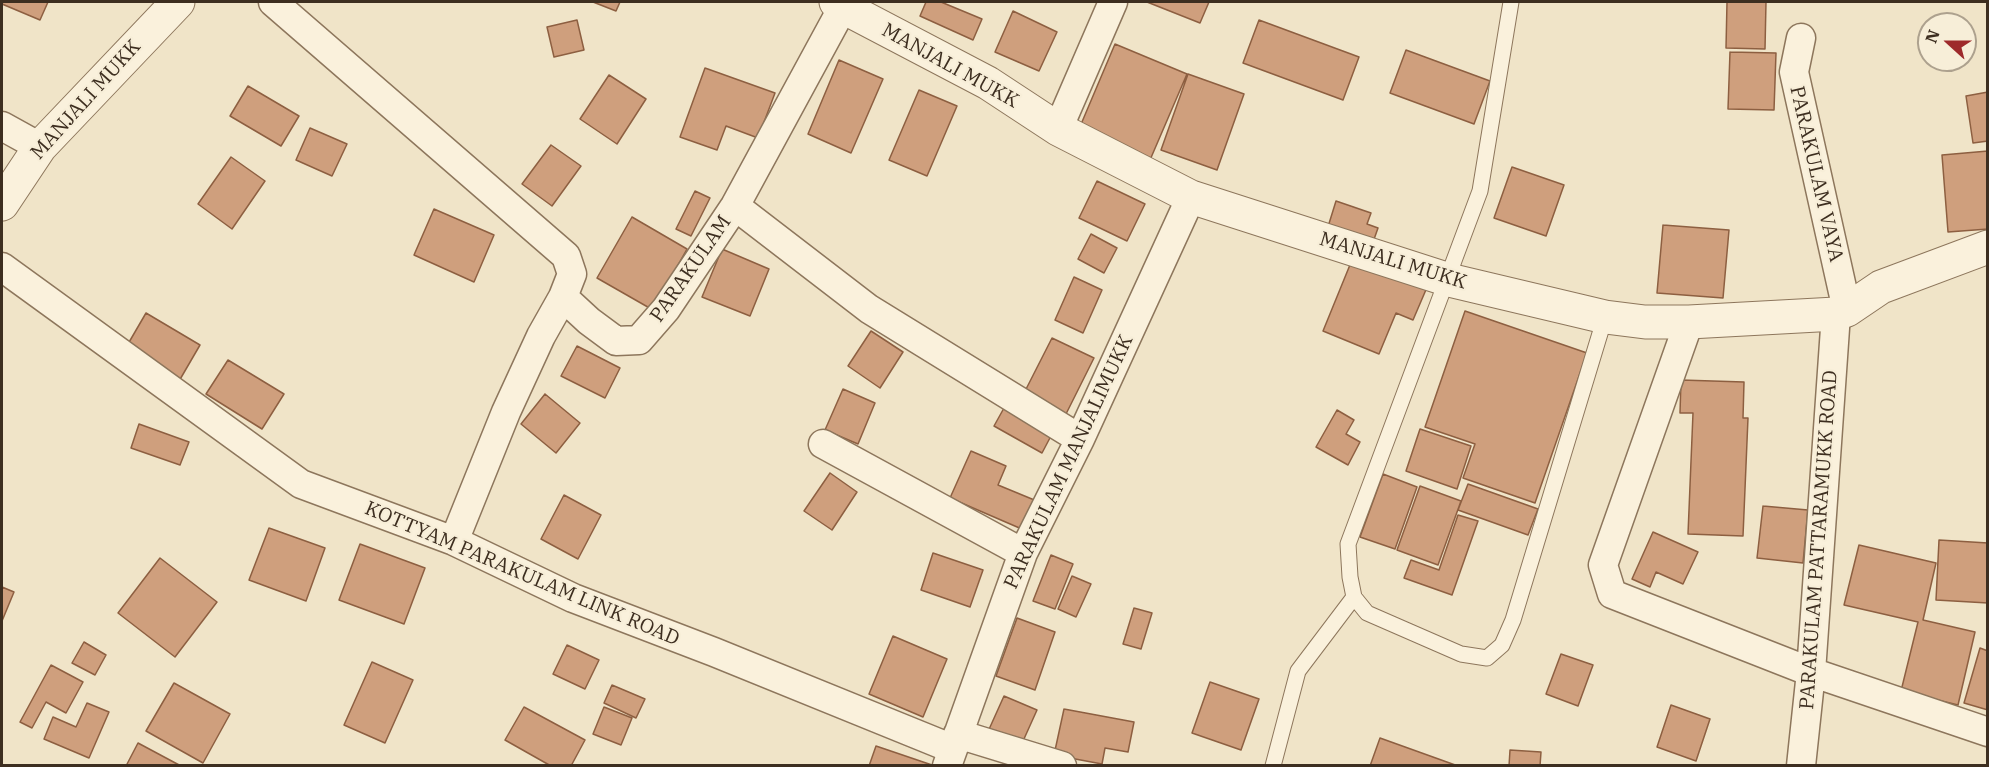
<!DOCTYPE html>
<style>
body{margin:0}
#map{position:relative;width:1989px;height:767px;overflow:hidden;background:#f0e4c8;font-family:"IBM Plex Serif",serif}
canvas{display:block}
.frame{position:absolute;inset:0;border:3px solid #3d2e20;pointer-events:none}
.north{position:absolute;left:1917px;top:12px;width:60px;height:60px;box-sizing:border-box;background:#f7eed8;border:2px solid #ada18e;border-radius:50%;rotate:291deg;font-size:16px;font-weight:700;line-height:24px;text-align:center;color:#3d2e20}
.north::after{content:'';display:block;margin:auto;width:21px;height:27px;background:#9e2a2b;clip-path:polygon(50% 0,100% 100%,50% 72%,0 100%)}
</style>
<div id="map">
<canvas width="1989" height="767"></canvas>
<div class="frame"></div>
<div class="north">N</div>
</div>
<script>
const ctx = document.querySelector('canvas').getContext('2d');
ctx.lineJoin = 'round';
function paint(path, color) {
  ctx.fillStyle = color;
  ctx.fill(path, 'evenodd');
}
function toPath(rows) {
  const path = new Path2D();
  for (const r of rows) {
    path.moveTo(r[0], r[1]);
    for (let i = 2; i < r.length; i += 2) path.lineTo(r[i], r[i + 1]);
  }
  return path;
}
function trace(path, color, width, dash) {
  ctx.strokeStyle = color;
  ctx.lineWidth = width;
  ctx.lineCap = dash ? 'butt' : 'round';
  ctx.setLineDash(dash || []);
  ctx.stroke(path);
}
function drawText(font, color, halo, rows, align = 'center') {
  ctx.font = font + ' "IBM Plex Serif",serif';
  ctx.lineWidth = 4.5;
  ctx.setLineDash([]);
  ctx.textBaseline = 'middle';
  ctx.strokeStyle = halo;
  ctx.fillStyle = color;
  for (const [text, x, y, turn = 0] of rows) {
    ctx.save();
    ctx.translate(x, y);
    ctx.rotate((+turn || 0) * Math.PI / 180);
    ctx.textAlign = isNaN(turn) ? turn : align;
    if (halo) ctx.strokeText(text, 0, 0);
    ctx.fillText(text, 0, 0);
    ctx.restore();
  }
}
const building = toPath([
 [2,2,48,2,40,20,2,4,2,2],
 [593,2,620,2,616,11,593,2],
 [926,2,941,2,982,19,973,40,920,16,926,2],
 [1147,2,1209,2,1200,23,1147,2],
 [1727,2,1766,2,1765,49,1726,48,1727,2],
 [1013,11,1057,32,1039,71,995,52,1013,11],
 [577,20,584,50,554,57,547,27,577,20],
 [1259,20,1359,57,1343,100,1243,63,1259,20],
 [1115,44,1187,74,1150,160,1079,129,1115,44],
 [1406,50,1490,81,1474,124,1390,93,1406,50],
 [1730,52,1776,53,1774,110,1728,109,1730,52],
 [839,60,883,79,851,153,808,134,839,60],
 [705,68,775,93,758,138,726,126,717,150,680,137,705,68],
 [1188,74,1244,94,1217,170,1161,150,1188,74],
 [609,75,646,99,617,144,580,119,609,75],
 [248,86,299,116,281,146,230,116,248,86],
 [919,90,957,106,927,176,889,160,919,90],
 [1988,92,1988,141,1973,143,1966,96,1988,92],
 [310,128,347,144,332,176,296,160,310,128],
 [551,145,581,166,552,206,522,184,551,145],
 [1988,151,1988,229,1948,232,1942,155,1988,151],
 [231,157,265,181,232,229,198,204,231,157],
 [1512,167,1564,185,1546,236,1494,218,1512,167],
 [1097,181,1145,204,1127,241,1079,218,1097,181],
 [695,191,710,198,691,236,676,229,695,191],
 [1336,201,1371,213,1367,224,1378,228,1372,245,1327,230,1336,201],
 [434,209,494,235,474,282,414,255,434,209],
 [632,217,687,249,653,310,597,278,632,217],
 [1663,225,1729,230,1723,298,1657,293,1663,225],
 [1091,234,1117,248,1104,273,1078,259,1091,234],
 [722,249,769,269,750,316,702,297,722,249],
 [1354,255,1428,285,1413,320,1396,313,1379,354,1323,331,1354,255],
 [1074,277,1102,290,1083,333,1055,320,1074,277],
 [1465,311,1587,353,1535,503,1463,478,1475,444,1425,427,1465,311],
 [146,313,200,345,175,388,121,356,146,313],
 [871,331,903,352,880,388,848,366,871,331],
 [1052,338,1094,358,1063,420,1021,399,1052,338],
 [577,346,620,368,605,398,561,376,577,346],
 [228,360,284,394,262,429,206,394,228,360],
 [1681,380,1744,382,1743,418,1748,418,1743,536,1688,534,1693,413,1680,413,1681,380],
 [843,389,875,403,858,444,825,430,843,389],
 [545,394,580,423,556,453,521,424,545,394],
 [1004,408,1052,434,1042,453,994,426,1004,408],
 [1337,410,1354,420,1346,434,1360,442,1348,465,1316,447,1337,410],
 [139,424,189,442,180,465,131,448,139,424],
 [1420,429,1471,446,1457,489,1406,471,1420,429],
 [971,451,1006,466,998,485,1044,504,1031,533,950,498,971,451],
 [830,473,857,492,832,530,804,511,830,473],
 [1383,474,1417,487,1395,549,1360,537,1383,474],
 [1468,484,1538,509,1528,535,1458,510,1468,484],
 [1420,486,1461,501,1438,565,1397,550,1420,486],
 [564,495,601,515,578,559,541,539,564,495],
 [1763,506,1808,510,1803,563,1757,558,1763,506],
 [1458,515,1478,521,1452,595,1404,578,1411,560,1439,570,1458,515],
 [269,528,325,548,306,601,249,580,269,528],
 [1653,532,1698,552,1683,584,1656,572,1650,587,1632,579,1653,532],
 [1939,540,1988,543,1988,603,1936,600,1939,540],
 [360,544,425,568,404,624,339,600,360,544],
 [1859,545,1936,563,1923,620,1975,632,1958,705,1901,691,1918,622,1844,605,1859,545],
 [933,553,983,570,970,607,921,590,933,553],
 [1051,555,1073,564,1055,609,1033,601,1051,555],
 [160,558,217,602,175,657,118,613,160,558],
 [1072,576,1091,584,1076,617,1058,609,1072,576],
 [2,587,14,592,2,621,2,587],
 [1134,608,1152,613,1141,649,1123,644,1134,608],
 [1017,618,1055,632,1035,690,996,676,1017,618],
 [893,636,947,659,923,717,869,694,893,636],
 [84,642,106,655,95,675,72,663,84,642],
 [567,645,599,660,585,689,553,674,567,645],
 [1980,648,1988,651,1988,710,1964,703,1980,648],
 [1561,654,1593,665,1578,706,1546,694,1561,654],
 [372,662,413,680,385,743,344,725,372,662],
 [51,665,83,682,66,713,46,702,32,728,20,722,51,665],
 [1210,682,1259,699,1241,750,1192,733,1210,682],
 [174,683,230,714,203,763,146,731,174,683],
 [612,685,645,699,636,718,604,703,612,685],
 [1004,696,1037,710,1019,750,986,736,1004,696],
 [87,703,109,712,89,758,44,739,53,717,76,727,87,703],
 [1671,705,1710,719,1696,761,1657,747,1671,705],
 [524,707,585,740,571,766,551,766,505,740,524,707],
 [604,707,632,718,621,745,593,734,604,707],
 [1064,709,1134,722,1128,752,1105,748,1102,764,1054,755,1064,709],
 [1380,738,1458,766,1370,766,1380,738],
 [138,743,181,766,126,766,138,743],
 [876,746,932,765,932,766,869,766,876,746],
 [1510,750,1541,752,1540,766,1509,766,1510,750]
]);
paint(building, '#cf9f7d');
trace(building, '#8d5f41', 1.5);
const service = toPath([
 [1511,2,1480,191,1348,544,1350,577,1354,597,1367,613,1461,654,1487,658,1502,645,1513,620,1605,317],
 [1273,766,1298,671,1354,597]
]);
const minor = toPath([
 [273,2,566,256,572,274,563,297],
 [1801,38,1794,72,1847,310],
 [2,126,40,147],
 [1058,129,1113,2],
 [735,206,869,309,1080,439],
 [2,267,301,484,454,541,573,598,714,652,953,749],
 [1689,322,1603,565,1612,594,1811,672,1988,732],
 [823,444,1023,553],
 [454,541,506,412,541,336,563,297,589,321,616,341,639,340,666,309,735,206,843,7],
 [958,734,1062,766],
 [947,766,1023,553,1080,439,1191,197],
 [1801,766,1811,672,1836,314]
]);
const tertiary = toPath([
 [836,2,843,7,988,83,1058,129,1191,197,1449,280,1605,317,1645,322,1689,322,1836,314,1847,310,1881,287,1988,247],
 [2,204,40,147,178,2]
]);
trace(service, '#8d765c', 17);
trace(minor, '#8d765c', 31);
trace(tertiary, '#8d765c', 35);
trace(service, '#faf1dc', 15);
trace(minor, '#faf1dc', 28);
trace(tertiary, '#faf1dc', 33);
drawText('20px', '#3d2e20', '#f7eed8', [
 ["MANJALI MUKK",950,66,29],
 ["MANJALI MUKK",86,100,-48],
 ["PARAKULAM VAYA",1816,174,77],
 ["MANJALI MUKK",1393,261,17],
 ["PARAKULAM",691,269,-55],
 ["PARAKULAM MANJALIMUKK",1069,462,-65],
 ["PARAKULAM PATTARAMUKK ROAD",1819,540,-86],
 ["KOTTYAM PARAKULAM LINK ROAD",522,574,23]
]);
</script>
